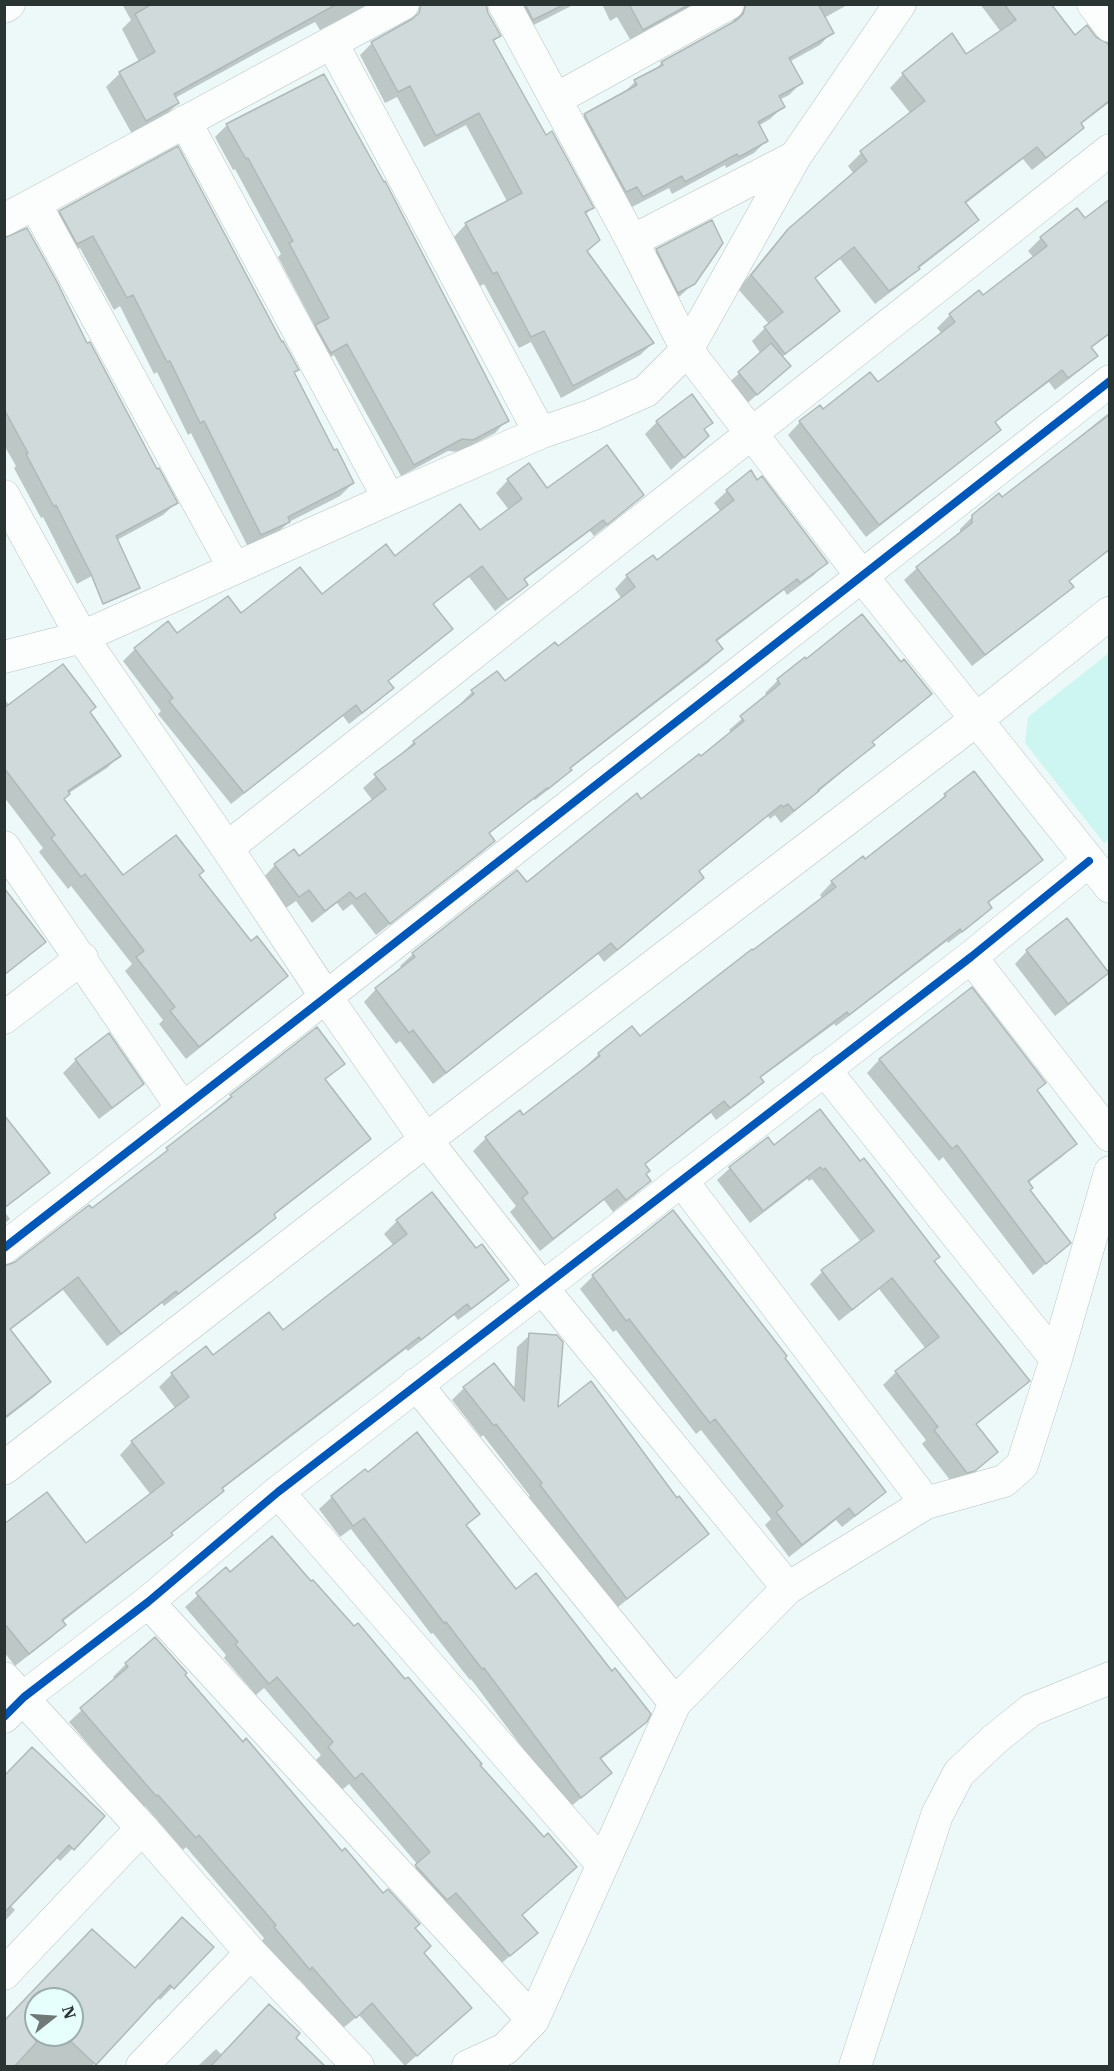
<!DOCTYPE html>
<style>
body{margin:0}
#map{position:relative;width:1114px;height:2071px;overflow:hidden;background:#ecf9f8;font-family:"IBM Plex Serif",serif}
canvas{display:block}
.frame{position:absolute;inset:0;border:6px solid #2a3433;pointer-events:none}
.north{position:absolute;left:24px;top:1987px;width:60px;height:60px;box-sizing:border-box;background:#e6fffd;border:2px solid #9baeac;border-radius:50%;rotate:73deg;font-size:16px;font-weight:700;line-height:24px;text-align:center;color:#2a3433}
.north::after{content:'';display:block;margin:auto;width:21px;height:27px;background:#6e7978;clip-path:polygon(50% 0,100% 100%,50% 72%,0 100%)}
</style>
<div id="map">
<canvas width="1114" height="2071"></canvas>
<div class="frame"></div>
<div class="north">N</div>
</div>
<script>
const ctx = document.querySelector('canvas').getContext('2d');
ctx.lineJoin = 'round';
function paint(path, color) {
  ctx.fillStyle = color;
  ctx.fill(path, 'evenodd');
}
function toPath(rows) {
  const path = new Path2D();
  for (const r of rows) {
    path.moveTo(r[0], r[1]);
    for (let i = 2; i < r.length; i += 2) path.lineTo(r[i], r[i + 1]);
  }
  return path;
}
function trace(path, color, width, dash) {
  ctx.strokeStyle = color;
  ctx.lineWidth = width;
  ctx.lineCap = dash ? 'butt' : 'round';
  ctx.setLineDash(dash || []);
  ctx.stroke(path);
}
paint(toPath([
 [1109,653,1110,839,1104,843,1025,743,1028,717]
]), '#cdf5f2');
paint(toPath([
 [122,4,371,4,340,23,339,20,320,30,315,22,262,50,175,98,178,103,164,117,132,134,106,87,120,73,139,62,122,29,131,20],
 [504,4,575,4,520,32],
 [602,4,698,4,631,41,617,17,610,21],
 [728,4,849,4,824,18,832,32,820,45,789,62,801,83,789,95,779,100,783,107,770,119,758,126,766,141,754,153,726,168,725,165,672,194,669,188,630,208,572,127,585,115,622,94,635,82,652,72,662,63,732,24,734,18],
 [980,4,1049,4,1074,37,1095,39,1110,49,1110,102,1080,125,1082,128,1069,141,1032,170,1023,159,965,204,977,220,964,233,918,269,904,282,875,304,840,259,814,279,838,311,825,324,782,357,776,378,744,406,726,385,761,354,752,341,769,324,738,289,775,244,789,230,854,174,848,166,861,153,911,114,890,88,903,74,951,35,966,56,1001,32],
 [487,13,499,36,493,42,545,137,592,208,585,215,598,240,586,252,653,343,640,355,561,398,531,342,519,348,484,284,480,286,454,237,466,224,508,203,466,125,424,147,397,97,385,103,360,55,372,43],
 [227,125,507,420,495,433,459,452,448,451,401,476,334,355,318,364,304,338,315,327,278,257,281,254,235,169,233,170,215,137],
 [1110,201,1110,334,1090,349,1096,356,1083,368,1055,390,1049,382,994,423,999,430,986,442,866,537,788,435,800,422,878,384,942,334,937,328,950,315,979,292,983,297,1034,258,1028,251,1041,238,1077,210,1084,220],
 [60,212,281,344,297,370,293,373,334,452,353,483,340,496,289,522,276,534,248,547,191,433,188,435,157,372,154,374,120,306,114,310,80,248,64,256,47,224],
 [4,239,86,345,176,503,163,515,117,540,110,566,77,584,43,517,41,518,14,468,16,466,4,445],
 [657,250,694,283,680,296,665,304,644,263],
 [1110,412,1110,550,1068,582,1072,586,1059,599,972,666,904,580,917,568,960,534,960,529,973,516,1002,499],
 [657,422,711,423,703,431,707,436,671,470,645,434],
 [508,480,547,490,642,495,630,507,594,536,590,531,523,581,526,585,495,611,469,577,432,605,451,629,439,641,387,682,392,688,380,700,349,724,343,716,231,804,158,714,161,711,123,661,135,649,240,616,322,596,395,558,480,532,509,510,496,493],
 [727,491,826,562,814,575,787,595,784,590,716,642,721,649,709,662,570,769,558,782,535,800,534,799,488,834,493,841,481,853,376,935,352,904,343,911,337,903,312,923,296,901,286,908,263,878,275,865,299,858,373,801,363,788,414,742,461,705,460,704,472,692,504,684,558,648,622,599,615,589,627,576,657,562,721,512,714,503],
 [805,659,900,664,930,693,918,706,871,743,873,745,860,757,781,823,775,815,770,819,768,816,698,872,702,878,690,890,604,962,598,954,433,1084,400,1041,396,1044,364,1002,376,989,402,969,400,966,413,954,517,872,527,884,701,758,732,733,729,730,768,696,765,693,778,680],
 [4,699,10,706,89,712,119,756,107,768,69,793,63,799,123,877,198,875,251,943,286,976,273,989,186,1059,159,1024,163,1020,125,971,132,964,71,886,68,889,39,852,43,848,4,797],
 [945,795,1041,859,1029,872,987,904,990,908,978,920,948,943,947,941,836,1026,834,1024,759,1079,762,1082,749,1095,716,1120,711,1113,644,1165,644,1174,649,1181,637,1193,613,1212,604,1200,540,1251,510,1212,516,1206,473,1151,486,1138,519,1112,523,1117,587,1068,586,1066,599,1054,639,1038,823,899,820,895,832,882,865,861,933,807],
 [4,895,44,942,4,976],
 [1027,951,1107,972,1095,985,1055,1016,1015,964],
 [971,989,1035,1091,1075,1143,1063,1156,1028,1183,1028,1191,1068,1244,1033,1275,943,1157,939,1161,867,1073,879,1060],
 [76,1060,142,1083,129,1096,99,1119,63,1073],
 [343,1064,324,1081,369,1139,355,1152,273,1216,274,1217,261,1231,164,1306,162,1303,107,1346,63,1290,9,1331,49,1382,35,1396,4,1420,4,1267,7,1267,91,1211,154,1162,231,1096],
 [820,1111,933,1261,1028,1381,1015,1394,976,1425,996,1452,961,1483,954,1485,922,1444,926,1440,883,1385,896,1372,926,1349,879,1289,839,1321,810,1284,822,1272,861,1242,812,1179,809,1181,807,1179,750,1223,717,1180,730,1168,774,1147],
 [4,1116,48,1173,35,1185,4,1209],
 [4,1211,10,1219,4,1224],
 [397,1221,476,1251,507,1279,495,1292,458,1320,454,1315,408,1351,406,1349,221,1490,209,1503,170,1534,158,1547,62,1622,64,1625,51,1638,15,1666,4,1652,4,1528,86,1545,151,1495,120,1455,132,1442,176,1409,159,1387,172,1374,282,1332,394,1246,384,1234],
 [638,1241,783,1358,884,1492,871,1504,842,1527,836,1520,789,1557,765,1525,771,1519,701,1430,696,1434,616,1330,613,1332,580,1289,592,1277],
 [530,1335,556,1410,677,1500,707,1534,694,1546,613,1611,528,1498,530,1496,483,1435,481,1437,452,1400,464,1388,514,1391,517,1347],
 [365,1471,367,1474,478,1514,465,1527,516,1591,612,1673,646,1721,633,1734,600,1760,610,1773,568,1809,471,1679,470,1680,433,1633,431,1634,351,1529,340,1537,319,1509,332,1497],
 [226,1569,478,1765,544,1839,575,1867,521,1915,523,1945,497,1967,404,1879,418,1865,349,1784,342,1790,316,1760,321,1755,264,1688,256,1695,224,1658,226,1655,185,1607],
 [155,1639,183,1675,342,1853,414,1928,422,1953,470,2008,405,2066,359,2015,342,2029,299,1979,296,1981,262,1941,264,1938,186,1847,183,1850,145,1806,143,1808,69,1722,115,1679,113,1677,126,1664],
 [4,1777,73,1848,60,1861,56,1857,10,1905,15,1910,4,1922],
 [80,1943,134,1970,212,1947,160,2000,157,1997,92,2066,4,2066,4,2023],
 [36,1999,72,1999,72,2035,36,2035],
 [294,2038,324,2066,198,2066,216,2049,222,2055]
]), '#0003');
const building = toPath([
 [152,4,337,4,174,94,179,103,146,121,119,72,155,52,135,14,152,4],
 [421,4,486,4,488,13,501,36,493,40,546,135,552,131,594,208,585,212,600,240,587,251,654,343,573,386,544,331,531,337,497,272,493,274,465,223,522,193,479,113,436,136,410,86,398,92,371,42,412,19,419,13,421,4],
 [525,4,565,4,533,20,525,4],
 [629,4,690,4,643,30,629,4],
 [746,4,818,4,834,33,789,58,803,83,779,96,785,107,758,122,768,141,739,157,737,154,685,182,682,176,643,197,637,187,626,192,584,114,637,85,634,80,663,65,661,62,737,20,743,14,746,4],
 [1004,4,1051,4,1075,35,1087,25,1096,37,1107,43,1110,47,1110,100,1081,123,1084,128,1046,158,1037,147,965,202,979,220,918,267,920,269,889,291,854,247,815,278,840,311,785,354,764,327,783,312,751,275,788,229,867,161,860,151,925,101,902,73,952,33,966,54,1016,20,1004,4],
 [324,74,384,182,385,181,509,421,473,440,462,439,414,465,347,344,331,353,315,325,329,318,289,243,293,241,248,158,246,159,226,124,324,74],
 [178,146,282,342,283,341,299,370,294,372,334,450,337,449,354,483,288,517,290,522,261,535,204,421,200,423,170,361,167,362,133,295,127,298,93,236,77,244,59,211,178,146],
 [1110,199,1110,333,1091,347,1098,356,1068,378,1062,370,995,422,1001,430,879,525,799,421,820,405,823,409,870,372,878,382,955,322,949,314,979,290,983,295,1047,246,1040,237,1077,208,1085,218,1110,199],
 [712,220,723,243,695,284,678,293,656,249,712,220],
 [27,228,57,282,87,343,90,342,157,469,159,468,178,503,116,536,140,588,103,604,91,574,56,505,54,507,26,454,28,453,4,409,4,238,27,228],
 [771,343,791,366,757,395,738,372,771,343],
 [692,394,713,423,704,429,709,436,684,458,656,421,692,394],
 [1110,414,1110,549,1069,581,1074,587,985,655,916,567,972,523,972,515,999,493,1002,497,1110,414],
 [607,445,644,495,607,525,603,520,524,579,528,585,508,600,482,566,433,604,453,629,388,681,394,688,362,713,356,705,244,793,169,701,173,698,134,648,168,621,177,633,228,596,241,613,300,567,322,594,386,544,395,556,460,504,480,530,522,499,507,479,529,463,547,488,607,445],
 [751,470,757,480,762,476,828,563,800,583,797,579,716,640,723,649,570,768,572,770,548,789,547,788,489,833,495,841,390,924,365,893,356,899,350,892,325,911,309,890,299,897,274,864,294,849,299,856,386,789,374,774,415,744,413,741,474,694,471,690,497,671,505,681,555,642,558,646,635,587,626,575,653,555,657,560,734,500,726,490,751,470],
 [862,614,901,662,904,659,932,694,872,742,875,745,818,790,819,791,794,811,788,804,783,807,781,805,699,871,704,878,617,950,611,943,446,1073,413,1030,409,1033,375,988,415,957,412,953,517,870,527,882,637,793,641,799,699,754,701,756,744,721,740,716,780,684,777,679,805,657,806,659,862,614],
 [63,664,96,707,90,712,121,756,68,791,70,794,64,799,123,875,176,835,204,871,199,875,251,941,257,936,288,976,199,1047,170,1011,175,1007,136,957,144,951,85,874,81,877,51,838,55,835,4,768,4,708,63,664],
 [974,771,1043,860,988,902,992,908,962,932,960,929,849,1015,847,1012,760,1077,764,1082,730,1108,724,1101,645,1164,650,1171,646,1174,651,1181,626,1200,617,1189,553,1239,522,1198,528,1193,485,1137,520,1110,523,1115,600,1056,598,1053,632,1026,640,1036,752,949,753,950,836,887,831,881,863,856,865,859,946,796,944,794,974,771],
 [4,888,46,942,4,975,4,888],
 [1067,918,1109,973,1068,1004,1026,950,1067,918],
 [972,987,1046,1083,1037,1090,1077,1144,1028,1181,1033,1188,1030,1190,1071,1243,1046,1264,957,1145,952,1149,879,1059,972,987],
 [317,1027,345,1064,325,1079,371,1139,274,1214,276,1218,178,1294,176,1291,121,1334,78,1277,10,1329,51,1382,4,1418,4,1266,15,1262,89,1205,92,1208,168,1150,166,1148,232,1097,230,1095,317,1027],
 [109,1033,144,1084,112,1108,75,1059,109,1033],
 [820,1109,860,1161,864,1158,940,1257,934,1261,1030,1381,976,1424,998,1452,975,1471,967,1473,934,1430,938,1427,895,1371,939,1337,892,1278,852,1310,821,1270,874,1231,825,1168,823,1170,820,1167,763,1211,729,1167,768,1137,774,1145,820,1109],
 [4,1115,50,1173,4,1208,4,1115],
 [432,1192,476,1248,482,1244,509,1280,471,1309,467,1304,421,1340,419,1337,222,1488,224,1491,171,1533,173,1535,62,1620,66,1625,29,1654,4,1623,4,1524,47,1492,86,1543,164,1483,131,1441,189,1397,171,1373,206,1346,213,1355,269,1312,283,1330,407,1234,396,1220,432,1192],
 [673,1210,787,1356,785,1358,886,1492,855,1516,849,1508,802,1545,776,1512,783,1506,715,1419,710,1423,629,1319,626,1321,592,1275,673,1210],
 [529,1333,557,1335,563,1342,558,1407,591,1381,677,1498,679,1496,709,1534,627,1599,540,1485,542,1483,496,1424,494,1426,463,1387,494,1363,524,1401,529,1333],
 [417,1432,480,1514,466,1525,516,1589,536,1573,612,1671,615,1668,651,1714,647,1722,600,1758,612,1773,581,1798,484,1668,482,1669,446,1622,444,1623,364,1518,353,1526,331,1496,365,1469,368,1472,417,1432],
 [272,1536,311,1581,313,1580,354,1626,358,1623,405,1679,408,1677,482,1764,480,1765,544,1837,548,1833,577,1867,522,1915,538,1933,510,1956,456,1893,447,1900,415,1865,430,1852,362,1773,355,1779,328,1747,333,1742,277,1677,269,1684,235,1644,238,1642,196,1593,226,1567,230,1572,272,1536],
 [155,1637,187,1673,185,1675,243,1742,246,1738,342,1851,345,1848,383,1893,388,1889,420,1924,415,1928,431,1946,424,1953,472,2008,417,2056,372,2003,356,2018,312,1967,310,1970,274,1927,276,1925,199,1835,196,1838,158,1795,156,1796,80,1708,128,1667,125,1663,155,1637],
 [32,1747,105,1816,74,1850,69,1845,4,1913,4,1776,32,1747],
 [182,1917,214,1947,174,1989,170,1985,96,2065,64,2035,72,2035,72,1999,36,1999,36,2043,14,2067,4,2067,4,2021,92,1929,135,1968,182,1917],
 [269,2004,300,2033,296,2038,326,2067,210,2067,269,2004]
]);
paint(building, '#d0dada');
trace(building, '#aeb9b8', 1.5);
const minor = toPath([
 [504,4,632,241,687,350,861,575,1110,887],
 [1093,4,1110,26],
 [4,7,9,4],
 [332,43,540,433],
 [556,99,728,4],
 [185,121,389,499],
 [35,204,234,568],
 [4,220,403,4],
 [632,241,795,157],
 [4,496,82,637,227,848,326,997,426,1140,542,1288,788,1588],
 [4,657,82,637,389,499,540,433,592,415,646,391,687,350,795,157,900,4],
 [4,847,182,1108],
 [227,848,1110,150],
 [971,957,1110,1136],
 [4,1018,82,958],
 [824,1069,1056,1359],
 [682,1181,926,1503],
 [4,1248,326,997,1110,381],
 [416,1384,675,1703],
 [278,1492,602,1864],
 [148,1602,533,2020],
 [4,1678,142,1828,251,1953,358,2066],
 [4,1717,24,1697,148,1602,278,1492,971,957,1089,861],
 [4,1974,142,1828],
 [142,2066,251,1953],
 [468,2066,505,2049,533,2020,675,1703,788,1588,926,1503,1004,1481,1022,1465,1056,1359,1110,1172],
 [855,2066,937,1815,959,1773,995,1739,1031,1710,1110,1678]
]);
const tertiary = toPath([
 [4,1468,426,1140,976,720,1110,613]
]);
trace(minor, '#b7c2c1', 33);
trace(tertiary, '#b7c2c1', 34);
trace(minor, '#fcfefe', 32);
trace(tertiary, '#fcfefe', 33);
trace(toPath([
 [4,1248,326,997,1110,381],
 [4,1717,24,1697,148,1602,278,1492,971,957,1089,861]
]), '#0057b8', 8);
</script>
